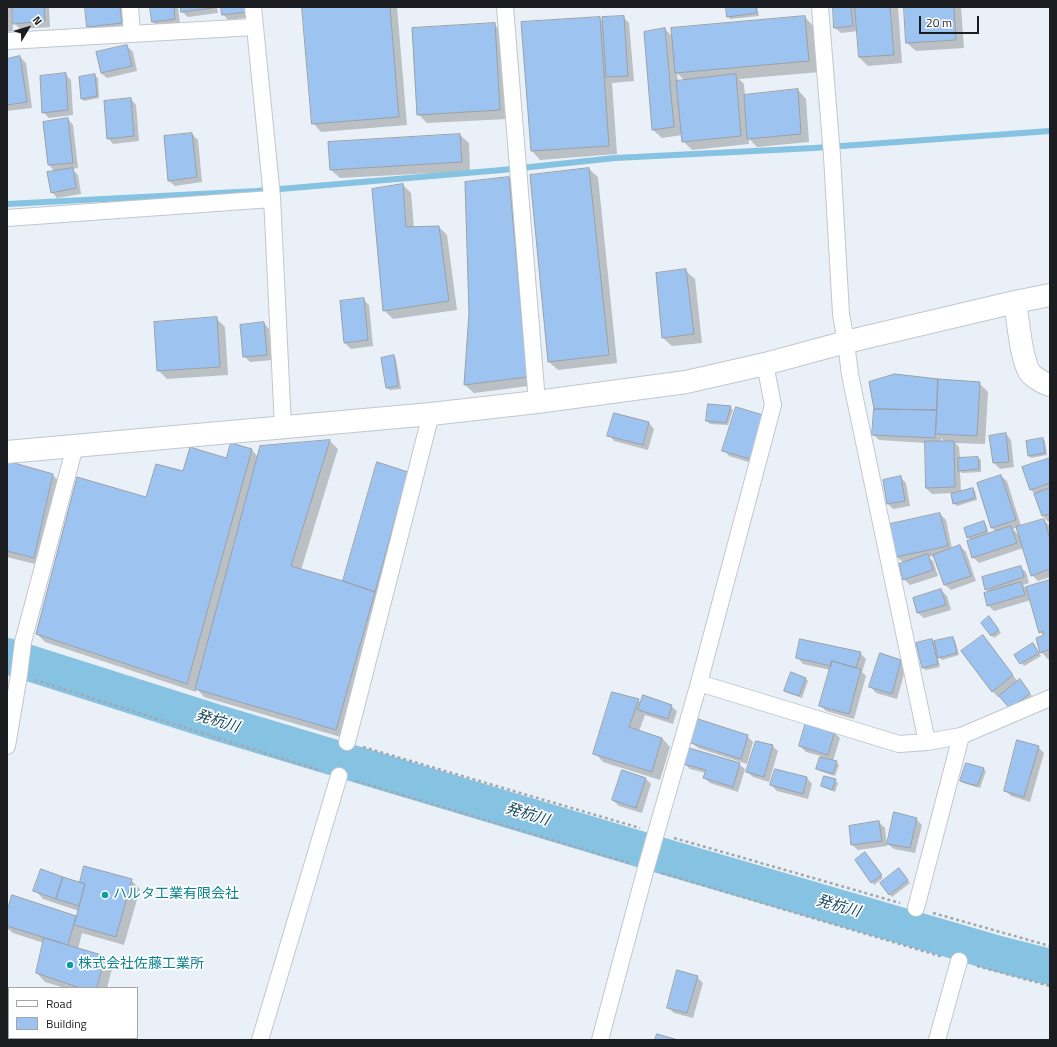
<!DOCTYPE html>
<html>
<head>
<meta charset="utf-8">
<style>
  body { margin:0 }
  #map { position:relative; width:1057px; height:1047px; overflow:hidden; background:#eaf0f7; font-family:"Titillium Web",sans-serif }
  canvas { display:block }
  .frame { position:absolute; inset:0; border:8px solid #1b1d20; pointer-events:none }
  .legend { position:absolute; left:8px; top:987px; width:130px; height:52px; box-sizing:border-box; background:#fff; border:1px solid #a4a5a6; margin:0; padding:5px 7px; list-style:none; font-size:12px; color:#1b1d20 }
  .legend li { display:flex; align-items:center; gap:8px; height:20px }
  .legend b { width:20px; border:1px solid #a4a5a6 }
  .north { position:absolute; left:8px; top:8px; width:40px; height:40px; -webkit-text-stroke:3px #fff; paint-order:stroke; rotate:52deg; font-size:11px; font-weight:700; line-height:16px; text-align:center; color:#1b1d20 }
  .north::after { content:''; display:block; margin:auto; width:14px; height:18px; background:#1b1d20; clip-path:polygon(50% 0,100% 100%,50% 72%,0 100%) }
  .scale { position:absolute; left:919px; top:16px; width:60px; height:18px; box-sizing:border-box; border:2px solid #1b1d20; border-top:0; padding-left:5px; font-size:12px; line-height:14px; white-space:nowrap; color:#1b1d20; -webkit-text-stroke:3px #fff; paint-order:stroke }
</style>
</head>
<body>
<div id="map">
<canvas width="1057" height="1047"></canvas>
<div class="frame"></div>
<ul class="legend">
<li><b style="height:5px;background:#fff"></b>Road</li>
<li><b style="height:11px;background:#9dc4f1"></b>Building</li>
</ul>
<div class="north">N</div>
<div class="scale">20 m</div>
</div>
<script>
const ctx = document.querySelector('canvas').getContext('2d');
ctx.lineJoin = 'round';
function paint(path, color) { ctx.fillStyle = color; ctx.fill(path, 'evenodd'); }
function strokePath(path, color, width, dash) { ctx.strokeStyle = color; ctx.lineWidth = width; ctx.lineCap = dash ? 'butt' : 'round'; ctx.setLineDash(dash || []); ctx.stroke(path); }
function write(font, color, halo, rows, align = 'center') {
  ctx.font = font + ' "Titillium Web","Noto Sans JP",sans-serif'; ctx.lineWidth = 3.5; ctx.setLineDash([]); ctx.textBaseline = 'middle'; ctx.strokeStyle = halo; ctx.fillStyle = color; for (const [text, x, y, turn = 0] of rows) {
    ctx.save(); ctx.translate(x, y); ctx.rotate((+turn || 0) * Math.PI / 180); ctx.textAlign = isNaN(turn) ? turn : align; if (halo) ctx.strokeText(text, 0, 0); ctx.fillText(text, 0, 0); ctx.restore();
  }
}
const shadow = new Path2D(`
  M7,7h42l1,20 -30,2 -6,-6 -1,-10h-1l1,18 -6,1z
  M88,7h35l4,21 -34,4 -5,-6z
  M151,7h27l2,17 -22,3 -5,-5z
  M182,7h35l1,6 -30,4 -6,-5z
  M222,7h29l1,10 -24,3 -5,-6z
  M303,7h94l10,118 -86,7 -8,-9z
  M727,7h30l2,9 -29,3 -2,-3z
  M834,7h64l4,56 -34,3 -9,-9 -1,-26 -17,2 -6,-5z
  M905,7h56l3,41 -48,3 -9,-8z
  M623,17l6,6 5,58 -22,2 5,71 -77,6 -8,-9 67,-133 4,4z
  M805,17l11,12 4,43 -81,7 5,5 1,12 53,-6 8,9 3,43 -52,5 -8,-8v5l-57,6 -9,-9 -1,-6 -20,3 -9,-8 12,-101 8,8zM677,73l8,8 -7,1z
  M494,24l9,9 5,86 -81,4 -9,-9z
  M127,46l6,6 4,19 -30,7 -6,-5z
  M20,57l6,6 6,45 -25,3v-51z
  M65,74l6,6 2,35 -24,3 -6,-6z
  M95,76l3,2 1,20 -15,3 -2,-2z
  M131,99l5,6 3,36 -26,3 -5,-6z
  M68,119l5,6 5,43 -6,1 6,6 3,19 -24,4 -5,-6 3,-20 -6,-7 -5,-42z
  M192,134l6,6 4,42 -27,4 -6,-5z
  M460,135l9,8 1,28 -130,7 -9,-8 -2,-27z
  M589,169l9,8 19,186 -59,7 -9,-8 -18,-186z
  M509,178l8,8 19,199 -62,8 -9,-8z
  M403,185l8,8 3,35 25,-1 8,8 10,75 -64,9 -9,-9z
  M686,271l9,8 7,64 -30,3 -9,-8z
  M364,300l5,5 4,41 -22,3 -6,-6 -3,-41z
  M216,318l9,9 3,48 -61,4 -9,-9z
  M264,323l5,6 3,31 -22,2 -6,-6z
  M394,356l2,3 5,30 -11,1 -3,-2 -4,-30z
  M979,383l9,9 -3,52 -30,-1 4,4 1,12 18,-1 3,2v12l-19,1 -2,-2 1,21 11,-3 3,2 2,9 -20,6 -3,-3 -2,-10 -20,1 -6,-6v-45l-47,-3 -5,-5zM941,438l4,4h-4z
  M730,407l3,3 -5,15 -18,-1 -3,-3z
  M762,416l-7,48 -26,-8 -5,-6z
  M649,423l5,6 -6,21 -34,-9 -5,-6z
  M1006,434l5,6 3,27 -14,2 -6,-6 -4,-27z
  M1042,439l3,2 2,14 -16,3 -2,-2z
  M330,441l8,8 -37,121 43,12 34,-119 38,18 -72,257 -140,-41 -7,-8 -1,3 -151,-50 -8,-8 110,-135 37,-26 43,-14 25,-9 6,7z
  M1050,459v62l-2,1 -5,-6 -7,-21 -5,-5 -8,-22z
  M7,462l46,13 8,9 -18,82 -36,-9z
  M1001,476l6,5 14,45 22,-6 6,5 1,4v48l-12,4 -6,-6 -9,-27 -44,15 -6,-6 -2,-16 -3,-4 16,-15 2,3 3,10 7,-3 -4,-4 -14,-45zM1017,527l2,9 -6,-7z
  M901,478l5,5 4,23 -17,3 -5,-5z
  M940,514l6,6 6,29 8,-3 6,6 10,29 -25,9 -6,-5 -11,-29 -6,1 5,4 5,15 -28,9 -6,-6v-16l-7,-6 -6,-32z
  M1020,567l6,5 3,11 -6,2 3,3 24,-7v80l-9,-9 3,-16 -4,-4 -9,-32 -37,11 -6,-6 1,-13 -3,-3z
  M941,590l6,6 4,14 -27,8 -6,-5 -4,-14z
  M991,620l10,13 -7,5 -12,-15z
  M983,636l5,6 30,40 4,1 10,13 -19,15 -13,-16 -2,2 -5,-5 -31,-40z
  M952,638l3,2 4,15 -17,5 -5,-5 3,12 -14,3 -3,-2 9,-28 2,2z
  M1035,647l6,9 -17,10 -8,-11z
  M860,653l6,6 -4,13 4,4 -12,43 -28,-8 -6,-6 11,-35 -28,-6 -5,-6z
  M880,655l21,6 5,6 -9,32 -21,-6 -5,-6z
  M805,678l3,3 -6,17 -14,-5 -3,-2z
  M638,700l3,3 30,3 6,5 -4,13 -28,-9 -6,16 23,7 8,9 -10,33 -57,-18 -8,-9z
  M834,732l6,6 -7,23 3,1 3,3 -4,11 -15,-5 -3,-2 4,-13 -15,-4 -6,-6z
  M747,736l6,6 -6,22 -49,-16 -6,-5z
  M772,746l6,5 -9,31 -16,-5 -6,-5z
  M1038,747l6,6 -14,49 -19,-6 -6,-6z
  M684,763l55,1 6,5 -7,23 -28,-9 -6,-6 2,-4 -16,-4z
  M983,769l3,2 -6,17 -17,-5 -2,-3z
  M776,770l31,8 5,6 -4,15 -31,-8 -6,-6z
  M646,779l5,5 -9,29 -23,-7 -6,-6z
  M835,780l3,3 -3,9 -10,-4 -3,-2z
  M916,819l6,6 -7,28 -21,-4 -6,-5z
  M879,822l6,6 2,18 -29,4 -6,-5z
  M867,856l16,22 -9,7 -2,-3z
  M85,867l46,13 9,9 -16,56 -42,-12 -4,16 26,8 9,8 -6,23h-42l-20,-6 -8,-9 7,-30 -31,-10 -6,-5v-13l6,-19 64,21 2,-6 -36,-12 -8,-9 45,-7z
  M901,872l9,11 -18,14 -11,-14z
  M697,977l6,6 -10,35 -19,-5 -6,-6z`);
const stream = new Path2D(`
  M7,204l250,-13 245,-21 113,-12 199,-10 236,-17`);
const river = new Path2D(`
  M7,656l208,66 451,135 333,97 51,13`);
const building = new Path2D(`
  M12,7h32l1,14 -32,3z
  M85,7h35l2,16 -35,4z
  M150,7h24l1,12 -23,3z
  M181,7h32v1l-32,4z
  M221,7h26v5l-25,3z
  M302,7h88l9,110 -87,7z
  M726,7h30l1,6 -30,4z
  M833,7h18l2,19 -19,2z
  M855,7h35l4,48 -35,2z
  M904,7h50l2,33 -50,3z
  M624,16l4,60 -22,1 -4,-60z
  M805,16l4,45 -134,12 -4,-45z
  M600,17l9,129 -78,5 -10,-129z
  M495,23l5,87 -83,5 -5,-87z
  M665,28l9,99 -22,3 -8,-98z
  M127,45l5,21 -31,7 -5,-21z
  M20,56l7,46 -20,3v-46z
  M66,73l2,37 -26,3 -2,-37z
  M95,74l2,22 -16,3 -2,-22z
  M736,74l5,62 -59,6 -6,-61z
  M798,89l3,45 -54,5 -3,-44z
  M131,98l3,38 -27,3 -3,-38z
  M68,118l5,45 -25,2 -5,-43z
  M192,133l5,44 -29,4 -4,-45z
  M460,134l2,28 -132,8 -2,-28z
  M73,168l3,20 -25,5 -4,-21z
  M589,168l20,187 -61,7 -18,-187z
  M509,177l18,200 -63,8 5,-72 -4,-131z
  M403,184l3,43 33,-1 10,75 -66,10 -11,-122z
  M686,269l8,65 -32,4 -6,-65z
  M364,298l4,42 -24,3 -4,-42z
  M217,317l3,50 -63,4 -3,-49z
  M264,322l3,33 -24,2 -3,-32z
  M394,355l4,31 -12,2 -5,-30z
  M895,374l43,5 -1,31 -63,-1 -5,-27z
  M938,379l42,3 -3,54 -41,-2z
  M708,404l23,2 -5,17 -20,-2z
  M736,407l27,8 -13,44 -28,-8z
  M874,409l63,1 -2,28 -63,-3z
  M614,413l35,9 -6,23 -36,-9z
  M1006,433l3,29 -16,1 -4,-27z
  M1043,438l2,15 -17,3 -2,-15z
  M330,440l-39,126 52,15 32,11 -39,138 -141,-41 65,-243z
  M925,441h29l1,46 -29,1z
  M231,443l21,6 -65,235 -151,-50 41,-157 69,20 10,-33 27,7 7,-24 36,11z
  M978,457l1,12 -21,2v-13z
  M1050,458v25l-20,7 -8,-23z
  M7,461l46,13 -19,84 -27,-7z
  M377,462l31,10 -33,120 -32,-11z
  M1001,475l15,45 -25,8 -14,-45z
  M901,476l4,25 -18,3 -4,-24z
  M973,488l2,10 -22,6 -2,-10z
  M1050,488v26l-8,2 -8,-22z
  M940,513l8,33 -52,11 -6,-33z
  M1044,519l6,20v30l-19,7 -15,-49z
  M984,521l3,10 -20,7 -3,-10z
  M1011,526l6,17 -45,15 -5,-17z
  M960,545l11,31 -27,9 -11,-30z
  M928,554l5,16 -30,10 -4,-16z
  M1021,566l3,11 -39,13 -3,-13z
  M1050,580v69l-10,4 -4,-15 8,-3 -1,-4 -4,2 -13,-46z
  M1021,582l4,13 -38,11 -3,-13z
  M941,589l5,16 -29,8 -4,-15z
  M989,616l10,14 -8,6 -10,-13z
  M983,635l30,40 -21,17 -31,-41z
  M953,637l4,16 -19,5 -4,-17z
  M800,639l61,13 -5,16 -24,-7 -1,5 -35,-8z
  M932,639l6,25 -16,4 -6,-25z
  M1033,643l6,10 -19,11 -6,-9z
  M880,653l21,7 -9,34 -23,-7z
  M832,661l29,8 -12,45 -30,-8z
  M791,672l15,6 -7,18 -15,-5z
  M1020,679l10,14 -20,16 -11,-13z
  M612,692l27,7 -10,28 33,11 -10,34 -59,-18z
  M643,695l29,10 -4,14 -30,-9z
  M698,719l50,16 -7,24 -50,-16z
  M806,722l29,9 -7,24 -29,-9z
  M1017,740l22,6 -15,51 -20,-6z
  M756,741l17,4 -9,32 -18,-5z
  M689,748l51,15 -7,24 -30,-9 3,-8 -23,-6z
  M820,757l17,4 -4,13 -17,-5z
  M966,763l18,5 -7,18 -17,-5z
  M775,769l32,8 -4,17 -33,-9z
  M622,770l24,8 -10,30 -24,-8z
  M824,776l12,3 -4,11 -11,-4z
  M894,812l23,6 -7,30 -23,-4z
  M879,821l3,20 -31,4 -2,-19z
  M865,852l17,23 -11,8 -16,-23z
  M84,866l48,13 -16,58 -42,-12 11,-41 -5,-2z
  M899,868l9,12 -19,15 -9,-12z
  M41,869l22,8 -7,22 -23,-8z
  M63,877l22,7 -6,22 -23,-7z
  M12,895l64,21 -8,29 -61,-19v-14z
  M44,938l61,18 -8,32h-17l-44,-15z
  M677,970l21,6 -11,37 -20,-5z
  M657,1034l21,6h-23z`);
const path = new Path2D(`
  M35,680l287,91
  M363,747l277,81
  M356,781l273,82
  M674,838l226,65
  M662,873l281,84
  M933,913l117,33
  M977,966l73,20`);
const street = new Path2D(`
  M130,7l2,27
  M253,7l19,190 11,230
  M505,7l32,395
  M820,7l12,149 9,158 5,28 4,33 77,367 34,-6 89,-38
  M7,41l247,-14
  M7,218l265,-19
  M699,683l200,61 28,-2
  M347,742l84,-328
  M7,746l12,-71 4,-33 52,-196
  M916,908l45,-172
  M260,1040l79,-264
  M600,1040l46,-172 53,-185 74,-278 -8,-41
  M937,1040l22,-79`);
const secondary = new Path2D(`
  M1015,302c3,16 6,61 16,72 4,4 14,10 19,11
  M7,452l424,-38 106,-12 149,-20 79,-18 81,-22 169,-40 35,-7`);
const markers = [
  [105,895,4,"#0f9aa8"],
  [70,965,4,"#0f9aa8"]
];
const cultureNames = [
  ["ハルタ工業有限会社",113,895],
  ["株式会社佐藤工業所",78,965]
];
const waterNames = [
  ["発杭川",217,722,17],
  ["発杭川",527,815,17],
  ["発杭川",838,907,16]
];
paint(shadow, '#0003');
strokePath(stream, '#86c2e2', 6);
strokePath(river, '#86c2e2', 36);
paint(building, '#9dc4f1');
strokePath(building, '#9ba0a7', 1);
strokePath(street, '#c1c7ce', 18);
strokePath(secondary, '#c1c7ce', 24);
strokePath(path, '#a3a8ad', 2.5, [3, 3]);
strokePath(street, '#fff', 16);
strokePath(secondary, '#fff', 22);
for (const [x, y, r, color] of markers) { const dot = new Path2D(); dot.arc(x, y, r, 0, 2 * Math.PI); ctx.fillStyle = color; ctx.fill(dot); strokePath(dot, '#fff', 1.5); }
write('14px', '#0d838f', '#fff', cultureNames, 'left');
write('italic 15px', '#1a4a61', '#fff', waterNames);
</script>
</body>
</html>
